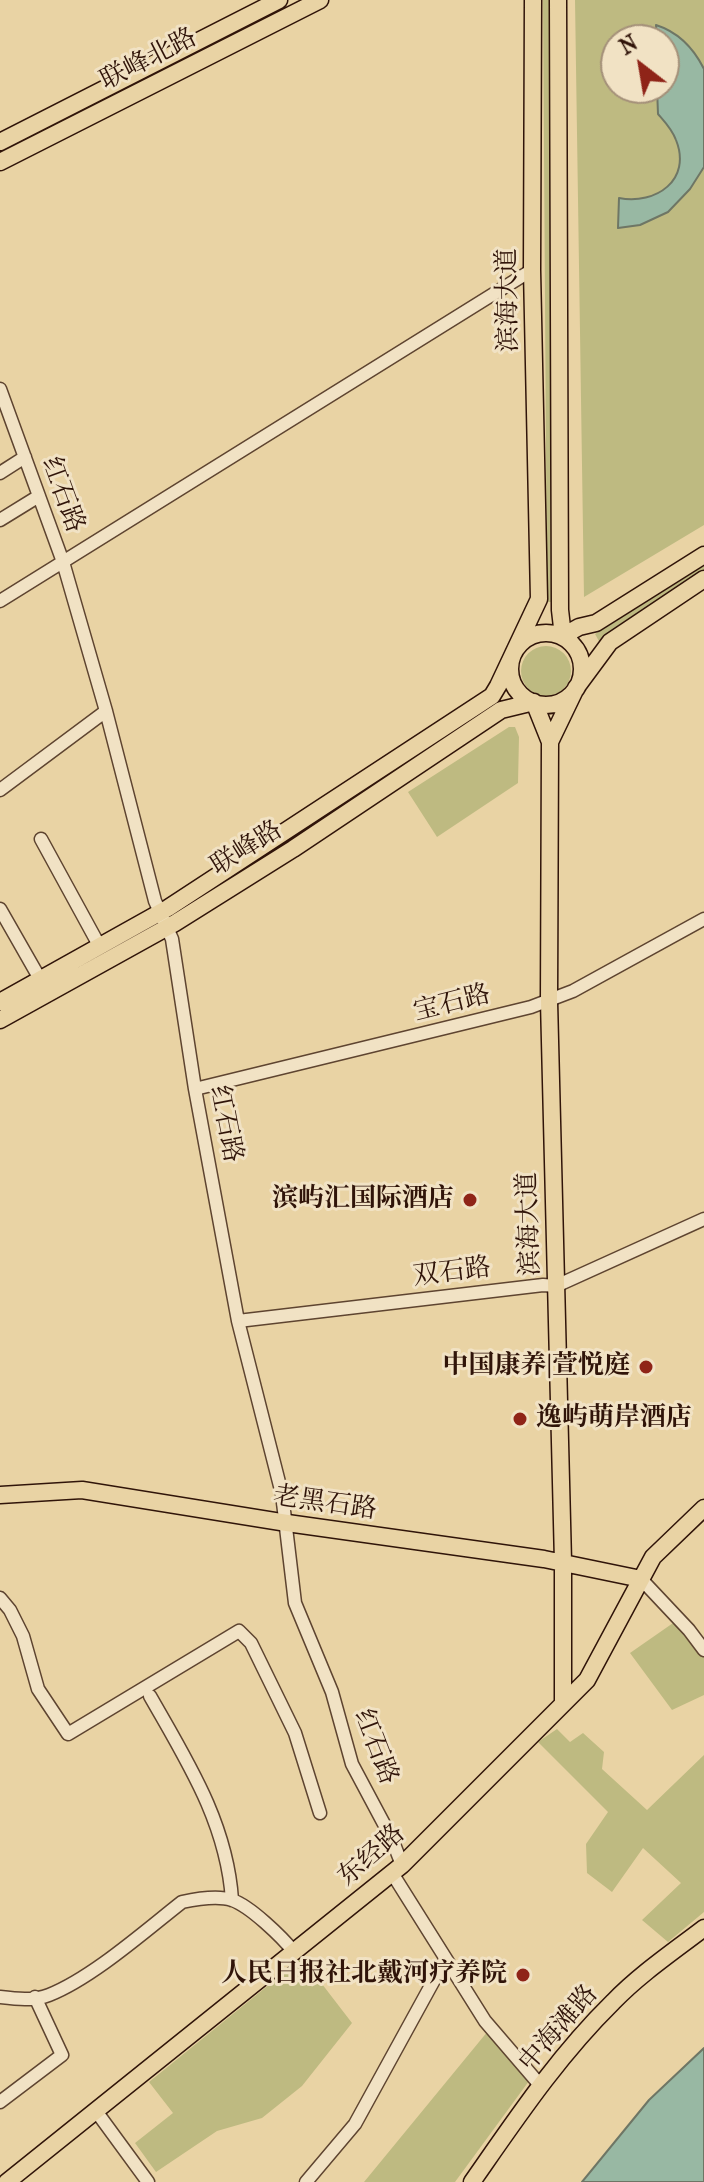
<!DOCTYPE html>
<html>
<head>
<meta charset="utf-8">
<style>
  body { margin:0 }
  #map { position:relative; width:704px; height:2182px; overflow:hidden; background:#e9d3a4; font-family:"IM FELL French Canon",serif }
  canvas { display:block }
  .north { position:absolute; left:600px; top:24px; width:80px; height:80px; box-sizing:border-box; background:#f1e2c4; border:2px solid #a49079; border-radius:50%; rotate:329deg; font-size:22px; font-weight:700; line-height:32px; text-align:center; color:#301409 }
  .north::after { content:''; display:block; margin:auto; width:28px; height:36px; background:#8f2418; clip-path:polygon(50% 0,100% 100%,50% 72%,0 100%) }
</style>
</head>
<body>
<div id="map">
<canvas width="704" height="2182"></canvas>
<div class="north">N</div>
</div>
<script>
const ctx = document.querySelector('canvas').getContext('2d');
ctx.lineJoin = 'round';
function paint(path, color) { ctx.fillStyle = color; ctx.fill(path, 'evenodd'); }
function strokePath(path, color, width, dash) { ctx.strokeStyle = color; ctx.lineWidth = width; ctx.lineCap = dash ? 'butt' : 'round'; ctx.setLineDash(dash || []); ctx.stroke(path); }
function write(font, color, halo, rows, align = 'center') {
  ctx.font = font + ' "IM FELL French Canon","Noto Serif SC",serif'; ctx.lineWidth = 6; ctx.setLineDash([]); ctx.textBaseline = 'middle'; ctx.strokeStyle = halo; ctx.fillStyle = color; for (const [text, x, y, turn = 0] of rows) {
    ctx.save(); ctx.translate(x, y); ctx.rotate((+turn || 0) * Math.PI / 180); ctx.textAlign = isNaN(turn) ? turn : align; if (halo) ctx.strokeText(text, 0, 0); ctx.fillText(text, 0, 0); ctx.restore();
  }
}
const green = new Path2D(`
  M543,0h8l4,602h-8z
  M575,0h129v525l-120,72zM616,40h48v48h-48z
  M704,566v7l-104,70 -5,-9z
  M521 671a25 25 0 1 1 50 0a25 25 0 1 1-50 0Z
  M509,727h6l4,10 -1,46 -81,54 -29,-45z
  M676,1621l28,36v38l-32,15 -42,-57z
  M557,1729l13,13 13,-9 21,19 -2,17 45,41 57,-55v157l-36,30 -26,-22 39,-37 -38,-35 -31,44 -25,-19 -1,-29 22,-32 -70,-70z
  M302,1958l50,65 -50,63 -40,32 -45,13 -61,41 -21,-29 38,-30 -24,-31z
  M488,2031l41,50 -74,101h-91z`);
const water = new Path2D(`
  M656,25c22,7 38,24 48,44v98l-14,22 -22,23 -28,13 -22,3 1,-30c37,7 73,-18 57,-58 -4,-11 -11,-18 -18,-26l-1,-26h7v-48h-7z
  M704,2048v134h-122l67,-82z`);
const minor = new Path2D(`
  M0,389l63,173 43,149 49,190 17,38 23,150 43,232 44,173 13,109 37,89 20,72 40,75 10,26
  M0,473l25,-16
  M0,520l39,-24
  M0,601l532,-331
  M0,790l106,-79
  M41,839l59,108
  M0,909l40,70
  M195,1089l336,-82 42,-16 131,-72
  M238,1321l305,-36 13,1 148,-67
  M641,1579l48,51 15,20
  M0,1598l10,12 13,26 15,53 30,45 171,-103 12,12 44,90 25,80
  M150,1696c37,65 77,127 82,204
  M392,1873l93,148 55,64
  M0,1997c16,2 34,4 49,-2 43,-17 96,-64 133,-93 14,-3 35,-7 50,-2 18,6 50,37 62,52
  M0,2102l62,-47 -27,-58
  M96,2111l52,71
  M306,2182l49,-58 90,-164`);
const major = new Path2D(`
  M558,0l2,610 3,26 16,-9 17,-4 108,-68
  M0,142l279,-142
  M0,162l320,-162
  M510 669a36 36 0 1 1 72 0a36 36 0 1 1-72 0Z
  M550,742l26,-54 34,-46 94,-63
  M0,1002l168,-94 324,-212 6,-10 41,-87 -7,-329 1,-270
  M0,1020l175,-97 118,-74 208,-139 33,-8 16,40 -1,259 14,561v142
  M0,1495l82,-5 205,33 257,36 97,20
  M7,2182l395,-317 185,-185 66,-123 51,-49
  M472,2182c44,-63 86,-126 141,-180 27,-28 61,-51 91,-74`);
const markers = [
  [470,1200,8,"#8f2418"],
  [646,1367,8,"#8f2418"],
  [520,1419,8,"#8f2418"],
  [523,1975,8,"#8f2418"]
];
const streetNames = [
  ["联峰北路",149,60,-27],
  ["滨海大道",509,300,-91],
  ["红石路",62,495,70],
  ["联峰路",247,849,-32],
  ["宝石路",452,1004,-14],
  ["红石路",225,1124,79],
  ["滨海大道",530,1224,-92],
  ["双石路",452,1273,-7],
  ["老黑石路",325,1504,8],
  ["红石路",375,1747,69],
  ["东经路",372,1856,-41],
  ["中海滩路",559,2029,-49]
];
const poiNames = [
  ["滨屿汇国际酒店",454,1200],
  ["中国康养|萱悦庭",630,1367],
  ["逸屿萌岸酒店",536,1419,"left"],
  ["人民日报社北戴河疗养院",507,1975]
];
paint(green, '#beba81');
paint(water, '#98b8a3');
strokePath(water, '#6e7665', 2);
strokePath(minor, '#5e4430', 15);
strokePath(major, '#301409', 19);
strokePath(minor, '#f1e2c4', 12);
strokePath(major, '#e9d3a4', 16);
for (const [x, y, r, color] of markers) { const dot = new Path2D(); dot.arc(x, y, r, 0, 2 * Math.PI); ctx.fillStyle = color; ctx.fill(dot); strokePath(dot, '#f1e2c4', 3); }
write('26px', '#301409', '#f1e2c4', streetNames);
write('bold 26px', '#301409', '#f1e2c4', poiNames, 'right');
</script>
</body>
</html>
